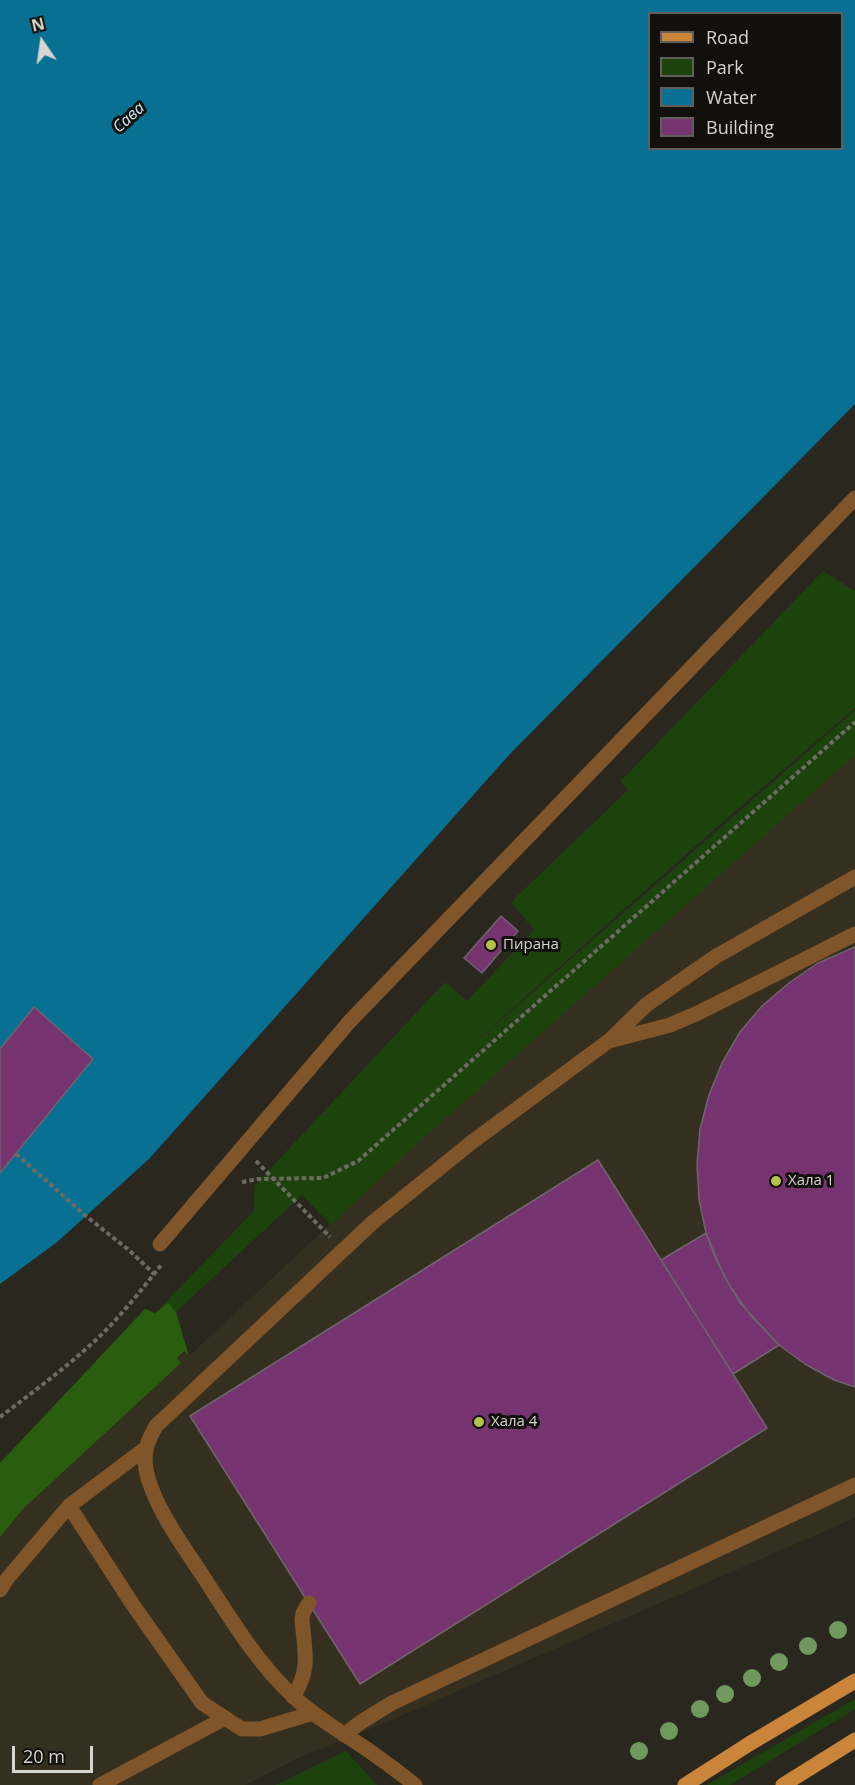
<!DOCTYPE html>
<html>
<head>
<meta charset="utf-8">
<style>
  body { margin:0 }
  #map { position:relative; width:855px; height:1785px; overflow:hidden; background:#2a271e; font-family:"Open Sans",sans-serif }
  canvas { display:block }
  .legend { position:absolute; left:648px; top:12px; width:195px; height:138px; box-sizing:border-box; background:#11100c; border:2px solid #605f5a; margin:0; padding:8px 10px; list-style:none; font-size:18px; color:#d7d5cf }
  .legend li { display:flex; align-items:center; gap:12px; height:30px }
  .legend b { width:30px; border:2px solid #605f5a }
  .north { position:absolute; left:12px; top:12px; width:60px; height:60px; -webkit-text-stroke:4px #11100c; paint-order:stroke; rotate:347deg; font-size:16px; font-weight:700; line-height:24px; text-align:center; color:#d7d5cf }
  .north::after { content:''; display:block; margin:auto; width:21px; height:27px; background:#d7d5cf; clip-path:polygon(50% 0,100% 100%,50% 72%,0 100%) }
  .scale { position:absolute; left:12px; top:1746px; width:81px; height:27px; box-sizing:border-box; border:3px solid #d7d5cf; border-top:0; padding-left:8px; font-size:18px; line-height:21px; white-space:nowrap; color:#d7d5cf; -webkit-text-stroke:4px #11100c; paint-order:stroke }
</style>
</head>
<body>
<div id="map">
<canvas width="855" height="1785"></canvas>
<ul class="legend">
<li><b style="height:8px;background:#cb853a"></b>Road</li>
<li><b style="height:16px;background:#1d430d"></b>Park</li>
<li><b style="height:16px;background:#087093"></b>Water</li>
<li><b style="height:16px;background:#753370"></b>Building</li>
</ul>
<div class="north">N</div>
<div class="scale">20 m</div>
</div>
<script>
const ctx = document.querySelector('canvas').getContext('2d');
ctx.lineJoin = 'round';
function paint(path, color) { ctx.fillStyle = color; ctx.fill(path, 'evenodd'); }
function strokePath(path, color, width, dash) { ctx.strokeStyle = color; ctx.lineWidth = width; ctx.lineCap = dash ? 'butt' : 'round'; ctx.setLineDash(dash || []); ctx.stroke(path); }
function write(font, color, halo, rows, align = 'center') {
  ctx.font = font + ' "Open Sans",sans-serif'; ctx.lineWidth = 6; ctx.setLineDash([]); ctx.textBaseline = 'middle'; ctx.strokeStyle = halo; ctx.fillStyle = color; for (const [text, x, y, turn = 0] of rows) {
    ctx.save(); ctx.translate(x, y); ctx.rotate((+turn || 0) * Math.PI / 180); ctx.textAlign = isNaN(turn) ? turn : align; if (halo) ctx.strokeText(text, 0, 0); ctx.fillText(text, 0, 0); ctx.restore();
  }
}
const built = new Path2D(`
  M855,755v763l-468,204 -89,36 -53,27h-245v-248l23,-28 158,-146 -5,-5 8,-7 5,5 231,-216z`);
const green = new Path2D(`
  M823,571l32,20v117l-147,127 -277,246 424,-371v45l-443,393 -81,77 -29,-30 -126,117 -9,-9 -12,10 99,-102 1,-26 190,-203 22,19 67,-71 -23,-28 117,-112 -7,-9z
  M855,1699v10l-125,76h-23z
  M346,1751l31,34h-102z`);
const forest = new Path2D(`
  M168,1303l8,9 13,44 -5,-5 -7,7 4,5 -158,146 -23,28v-74l145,-154 10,4z`);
const water = new Path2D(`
  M0,0h855v404l-346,351 -360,404 -93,84 -56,41zM650,14h192v134h-192z`);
const building = new Path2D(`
  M501,916l17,15 -36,42 -18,-15z
  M855,947v440l-21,-7 -29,-16 -26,-19 -38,-41 -17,-28 -18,-43 -7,-34 -2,-35 3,-35 9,-34 13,-32 18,-31 22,-26 27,-23 29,-20z
  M34,1007l59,52 -93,114v-124z
  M598,1160l169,268 -407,256 -170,-268z
  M706,1233l11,29 14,26 20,28 28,29 -46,29 -72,-114z`);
const path = new Path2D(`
  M16,1154l70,62 44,35 24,23
  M256,1161l74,76
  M242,1182l16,-3 65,-1 35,-17 497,-439
  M0,1417c33,-25 67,-50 98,-79 23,-22 44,-49 64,-74`);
const lane = new Path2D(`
  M160,1244l190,-223 505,-523
  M69,1506l64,99 69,98 40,26h18l53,-16
  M0,1590l7,-11 62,-73 77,-58
  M293,1697c19,-30 11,-46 9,-78l1,-6 6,-10
  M344,1735l17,-13 31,-19 463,-218
  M100,1785l125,-67`);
const street = new Path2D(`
  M613,1040l57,-15 28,-12 157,-79
  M415,1785c-15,-12 -31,-24 -47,-35 -25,-17 -52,-32 -74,-53 -38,-35 -65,-81 -93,-124 -19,-28 -49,-70 -55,-104 -3,-17 2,-29 10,-43l216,-203 100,-81 138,-102 36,-35 69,-48 140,-80`);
const primary = new Path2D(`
  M685,1785l64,-41 106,-63
  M783,1785l72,-45`);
const trees = [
  [838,1630],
  [808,1646],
  [779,1662],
  [752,1678],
  [725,1694],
  [700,1709],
  [669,1731],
  [639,1751]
];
const markers = [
  [491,945,6,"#b3c24b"],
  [776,1181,6,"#b3c24b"],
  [479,1422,6,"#b3c24b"]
];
const poiNames = [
  ["Пирана",503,945],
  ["Хала 1",788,1181],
  ["Хала 4",491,1422]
];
const waterNames = [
  ["Сава",129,118,-42]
];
paint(built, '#352f20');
paint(green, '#1d430d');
paint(forest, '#285e0e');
paint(water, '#087093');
paint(building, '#753370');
strokePath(building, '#6e656c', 1.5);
strokePath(path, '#6e6b63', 4, [4.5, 3]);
strokePath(lane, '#7f5529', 15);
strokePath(street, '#7f5529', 15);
strokePath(primary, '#cb853a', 15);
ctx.fillStyle = '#70995d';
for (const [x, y] of trees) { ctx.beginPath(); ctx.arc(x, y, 9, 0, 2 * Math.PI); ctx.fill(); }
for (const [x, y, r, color] of markers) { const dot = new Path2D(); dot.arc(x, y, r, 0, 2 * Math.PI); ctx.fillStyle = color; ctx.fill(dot); strokePath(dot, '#11100c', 2); }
write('15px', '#d7d5cf', '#11100c', poiNames, 'left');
write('italic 16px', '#cee7f3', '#11100c', waterNames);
</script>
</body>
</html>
